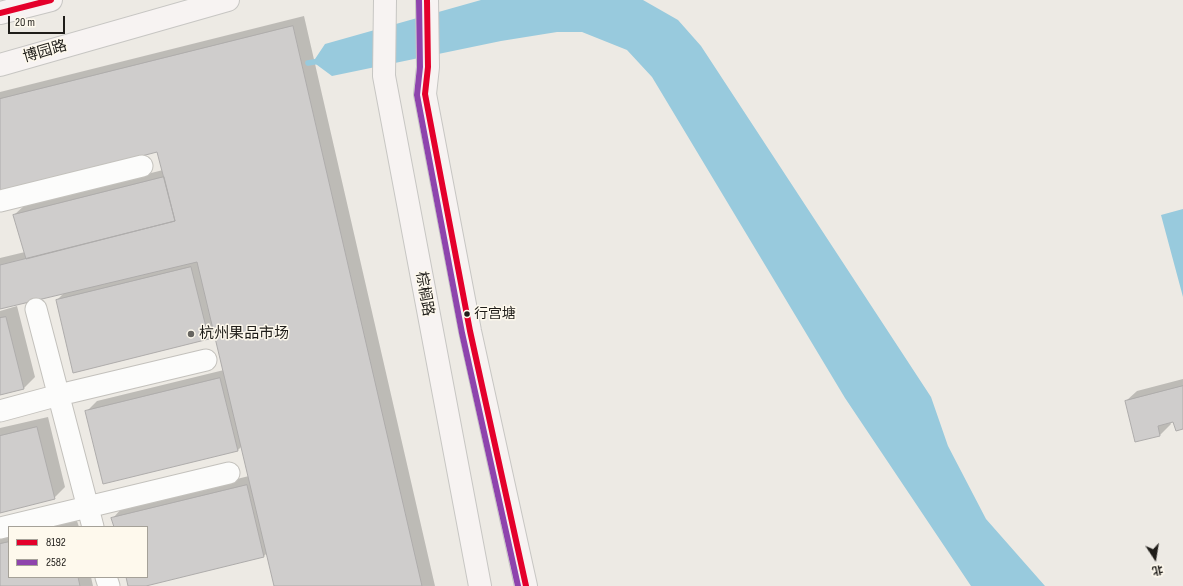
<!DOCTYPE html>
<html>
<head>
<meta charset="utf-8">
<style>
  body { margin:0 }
  #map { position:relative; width:1183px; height:586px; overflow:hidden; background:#edeae4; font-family:"Sofia Sans Condensed","Noto Sans SC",sans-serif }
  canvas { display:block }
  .legend { position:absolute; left:8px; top:526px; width:140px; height:52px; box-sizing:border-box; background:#fef9ed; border:1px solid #a5a198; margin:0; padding:5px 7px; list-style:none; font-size:12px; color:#1f1d19 }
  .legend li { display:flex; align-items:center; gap:8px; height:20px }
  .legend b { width:20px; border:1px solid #a5a198 }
  .north { position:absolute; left:1135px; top:538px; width:40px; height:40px; -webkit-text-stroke:3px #fef9ed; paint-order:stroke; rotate:168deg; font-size:11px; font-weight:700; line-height:16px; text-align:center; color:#1f1d19 }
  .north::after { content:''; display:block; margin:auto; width:14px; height:18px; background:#1f1d19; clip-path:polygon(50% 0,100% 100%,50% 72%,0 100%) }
  .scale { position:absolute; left:8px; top:16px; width:57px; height:18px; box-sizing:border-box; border:2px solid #1f1d19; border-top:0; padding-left:5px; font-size:12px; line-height:14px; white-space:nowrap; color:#1f1d19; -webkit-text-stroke:3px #fef9ed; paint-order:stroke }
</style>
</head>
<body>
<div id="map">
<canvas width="1183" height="586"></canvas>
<ul class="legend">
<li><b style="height:5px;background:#e4002b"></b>8192</li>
<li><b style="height:5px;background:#8e44ad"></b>2582</li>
</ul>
<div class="north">北</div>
<div class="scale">20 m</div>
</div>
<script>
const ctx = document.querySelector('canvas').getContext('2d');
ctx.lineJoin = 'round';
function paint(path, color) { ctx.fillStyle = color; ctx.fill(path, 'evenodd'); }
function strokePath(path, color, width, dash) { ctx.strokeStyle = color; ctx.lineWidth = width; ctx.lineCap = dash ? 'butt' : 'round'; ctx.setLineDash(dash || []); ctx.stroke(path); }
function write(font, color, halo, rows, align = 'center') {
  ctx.font = font + ' "Sofia Sans Condensed","Noto Sans SC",sans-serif'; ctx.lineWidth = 3; ctx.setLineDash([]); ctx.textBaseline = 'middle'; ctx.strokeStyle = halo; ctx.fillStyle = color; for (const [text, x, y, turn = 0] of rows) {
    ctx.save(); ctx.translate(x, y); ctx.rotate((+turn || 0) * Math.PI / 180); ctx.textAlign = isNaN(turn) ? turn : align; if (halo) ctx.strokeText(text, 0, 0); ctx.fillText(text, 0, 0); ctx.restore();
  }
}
const water = new Path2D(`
  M481,0h162l35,20 23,26 230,351 17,49 38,73 59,67h-74l-126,-188 -193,-321 -25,-27 -45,-18h-25l-56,9 -169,35 -19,-14 12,-18z
  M1183,209v88l-22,-82z`);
const shadow = new Path2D(`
  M304,16l131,570h-160l-8,-33 -3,3 -122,30h-13l-2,-9h20v-50h-32l-2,-9 10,-11 126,-31 -7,-30 -4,4 -134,33 -18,-71 11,-11 127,-31 -9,-38 -7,6 -151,-38 8,-8 -65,16v-50l25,-6 -11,-37 11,-10 -25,5v-118zM158,151l5,19 -126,32 7,-21z
  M17,306l18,71 -11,11 -24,6v-83z
  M1183,379v49l-9,-8 -4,2 1,2 -11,11 -34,-34 11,-10z
  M48,417l17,70 -11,11 -54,14v-84z
  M76,518l3,9h-41z
  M9,534v43h82l2,9h-93v-50z`);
const stream = new Path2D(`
  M308,63l12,-2`);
const building = new Path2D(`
  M293,26l129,560h-148l-77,-324 -197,47v-44l175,-44 -18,-69 -126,33 6,18 -37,8v-112z
  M164,177l11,44 -149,38 -13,-44z
  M191,267l18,72 -136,34 -17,-73z
  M6,317l18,72 -24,6v-77z
  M220,378l18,73 -135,33 -18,-73z
  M1183,386v43l-7,2 -3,-9 -15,4 2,10 -25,6 -10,-41z
  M37,427l18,72 -55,14v-77z
  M247,485l17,72 -118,29h-18l-2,-9h21v-50h-33l-3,-9z
  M9,542v35h69l2,9h-80v-42z`);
const minor = new Path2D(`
  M0,201l142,-35
  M36,309l57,218
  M0,411l59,-16 147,-35
  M0,528l229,-55
  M106,577l3,9`);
const major = new Path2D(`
  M385,0l-1,76 96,510
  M427,0l1,67 -3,27 45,237 56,255
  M0,13l51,-13
  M0,65l228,-65`);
const bus1 = new Path2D(`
  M427,0l1,67 -3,27 45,237 56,255
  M0,13l51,-13`);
const bus2 = new Path2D(`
  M419,0l1,67 -3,28 45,238 56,253`);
const markers = [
  [467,314,3.5,"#1f1d19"],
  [191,334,4,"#676560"]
];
const busNames = [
  ["行宫塘",474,314]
];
const streetNames = [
  ["博园路",45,52,-16],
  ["棕榈路",424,294,80]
];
const poiNames = [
  ["杭州果品市场",199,334]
];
paint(water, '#98cadd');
paint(shadow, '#0003');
strokePath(stream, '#98cadd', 5.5);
paint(building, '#cfcdcc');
strokePath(building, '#aeacab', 1);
strokePath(minor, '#c3c1bc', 23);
strokePath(major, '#c7c6c3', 24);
strokePath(minor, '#fcfcfb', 21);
strokePath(major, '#f7f3f2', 22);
strokePath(bus1, '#e4002b', 6);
strokePath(bus2, '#8e44ad', 6);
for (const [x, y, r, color] of markers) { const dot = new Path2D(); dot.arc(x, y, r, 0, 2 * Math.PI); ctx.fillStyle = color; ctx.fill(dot); strokePath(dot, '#fef9ed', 1.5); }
write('14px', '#1f1d19', '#fef9ed', busNames, 'left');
write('15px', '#1f1d19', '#fef9ed', streetNames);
write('15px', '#1f1d19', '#fef9ed', poiNames, 'left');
</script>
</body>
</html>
